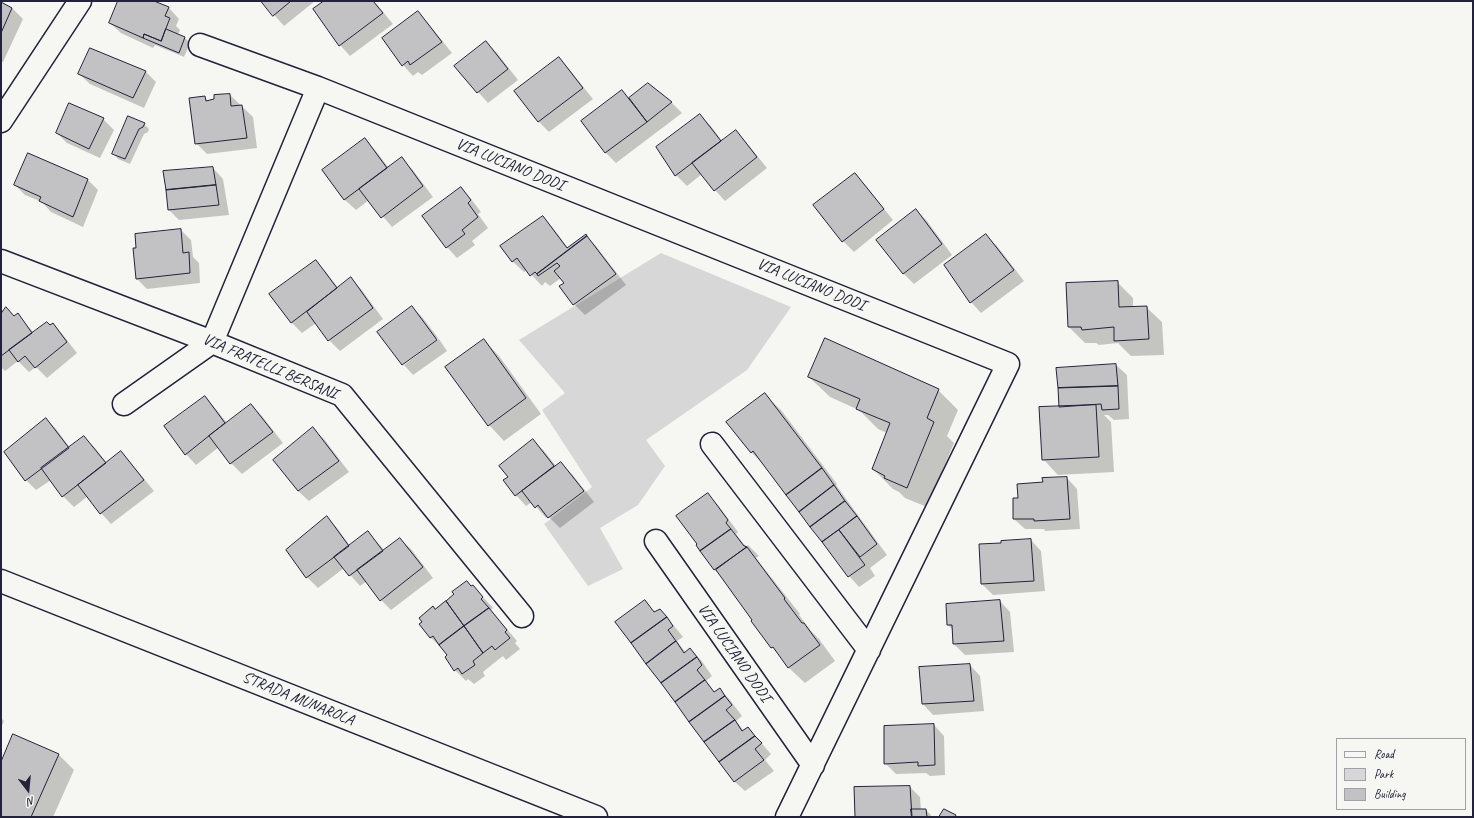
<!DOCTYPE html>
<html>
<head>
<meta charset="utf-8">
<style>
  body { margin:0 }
  #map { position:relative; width:1474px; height:818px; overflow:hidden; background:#f6f6f2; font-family:Caveat,sans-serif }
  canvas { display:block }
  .frame { position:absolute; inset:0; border:2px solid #22223b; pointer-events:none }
  .legend { position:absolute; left:1336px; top:738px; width:130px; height:72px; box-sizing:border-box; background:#f6f6f2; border:1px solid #a1a1a9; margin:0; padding:5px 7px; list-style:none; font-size:12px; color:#22223b }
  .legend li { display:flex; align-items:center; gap:8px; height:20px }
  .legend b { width:20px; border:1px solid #a1a1a9 }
  .north { position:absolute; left:8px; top:770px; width:40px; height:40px; -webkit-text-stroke:3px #f6f6f2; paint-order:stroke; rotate:164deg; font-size:11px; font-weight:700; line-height:16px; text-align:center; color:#22223b }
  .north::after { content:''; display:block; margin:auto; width:14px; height:18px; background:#22223b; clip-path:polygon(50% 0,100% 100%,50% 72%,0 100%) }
</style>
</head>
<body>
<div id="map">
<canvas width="1474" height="818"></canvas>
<div class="frame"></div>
<ul class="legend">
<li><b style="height:5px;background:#f6f6f2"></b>Road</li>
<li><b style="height:11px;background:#d7d7d7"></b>Park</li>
<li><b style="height:11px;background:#c2c2c4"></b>Building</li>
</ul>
<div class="north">N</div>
</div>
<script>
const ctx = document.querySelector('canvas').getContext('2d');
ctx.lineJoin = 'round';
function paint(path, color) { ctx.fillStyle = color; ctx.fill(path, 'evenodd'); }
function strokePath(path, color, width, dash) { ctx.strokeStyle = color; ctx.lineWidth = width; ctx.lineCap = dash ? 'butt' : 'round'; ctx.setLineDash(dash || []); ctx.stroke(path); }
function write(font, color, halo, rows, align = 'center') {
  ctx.font = font + ' Caveat,sans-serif'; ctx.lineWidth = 3.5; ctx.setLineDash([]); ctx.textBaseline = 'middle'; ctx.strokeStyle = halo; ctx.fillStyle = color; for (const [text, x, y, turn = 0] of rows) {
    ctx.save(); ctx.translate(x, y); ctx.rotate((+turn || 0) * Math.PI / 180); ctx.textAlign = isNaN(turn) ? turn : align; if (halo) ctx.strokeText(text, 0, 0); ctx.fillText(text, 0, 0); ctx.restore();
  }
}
const green = new Path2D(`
  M661,253l130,54 -44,63 -101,70 19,26 -27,39 -38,23 23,41 -35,17 -44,-62 48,-37 -50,-77 23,-17 -46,-53z`);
const shadow = new Path2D(`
  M120,1h31l18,7 10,11 -3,7 4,4 -2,5 7,3 5,5 -6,14 -29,-12 -2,3 -32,-15 -11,-10z
  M262,1h53l-31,25z
  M326,1h48l19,23 -43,32 -10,-11z
  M1,4l11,4 11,11 -20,43h-2z
  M417,12l11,11 24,30 -30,22 -4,-3 -5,4 -10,-11 -20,-27z
  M486,42l11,11 21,27 -30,23 -33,-37z
  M559,58l10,11 24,30 -44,33 -10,-10 -23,-31z
  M145,71l11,11 -12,26 -54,-24 -11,-10z
  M648,84l24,19 10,10 -66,50 -10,-10 -24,-32 40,-30 7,8z
  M230,95l23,22 4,31 -50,6 -11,-11 8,-46 4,4z
  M700,116l11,10 11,15 14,-9 10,10 21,26 -42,33 -10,-11 -13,-16 -15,12 -11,-11 -19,-27z
  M103,119l11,11 -14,28 -33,-15 -10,-10z
  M144,124l5,5 -1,3 -4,2 -14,30 -12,-5 -5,-6z
  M365,139l10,11 14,18 12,-9 11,10 21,28 -41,30 -23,-27 -13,10 -11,-10 -22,-30z
  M213,168l10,11 6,36 -50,5 -10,-10z
  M855,174l10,11 28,35 -39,32 -11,-11 -28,-36z
  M88,180l10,10 -15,37 -32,-15 -9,-10 -17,-7 -10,-10z
  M461,188l10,11 10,13 -3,2 10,14 -16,13 3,4 -18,13 -10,-11z
  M916,210l11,11 25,34 -38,29 -11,-11z
  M543,217l10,11 15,20 17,-13 11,11 30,39 -41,30 -11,-11 -9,-20 -4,-6 -11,8 -5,-4 -3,4 -15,-16 -3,2 -11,-10 -11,-15z
  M181,230l10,10 2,17 6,6 1,20 -53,6 -10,-10z
  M986,236l11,10 27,35 -43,32 -10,-11z
  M315,261l11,11 12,16 13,-9 10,10 22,30 -43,32 -11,-11 -13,-17 -14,10 -10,-10 -22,-28z
  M1117,282l16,16v9h13l16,15 2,33 -33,1 -13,-13 -19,2 -3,-2h-11l-16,-16z
  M412,307l11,11 15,20 -35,25v2l-24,-33z
  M1,315l13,2 4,-2 16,18 19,-9 10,11 14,18 -30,25 -11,-11 -7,5 -11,-11 -13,10 -4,-4z
  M439,339l8,12 -34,24 -9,-10z
  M484,340l15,16 42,58 -37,27 -15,-16 -43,-58z
  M1116,365l11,10 2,44 -15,1 -6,-5h-4l7,7 3,50 -56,3 -15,-16 17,-51 -2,-39z
  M809,377l129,13 20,20 -11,26 7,7 -27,64 -22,-9 -6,-6 -6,-3 -20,-20 14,-36 -9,-4 -19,-19 -29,-13z
  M765,395l16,15 56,74 -1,1 51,70 -17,13 5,8 -16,11 -10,-11 -82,-108 -16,-16z
  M205,397l10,11 12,15 24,-18 11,11 21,27 -41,31 -11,-11 -12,-16 -23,18 -10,-11z
  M46,419l11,11 13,18 14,-11 11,11 12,15 14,-11 10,11 23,28 -43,33 -10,-11 -13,-17 -14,11 -11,-11 -12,-16 -15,10 -10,-10z
  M313,429l11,10 25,33 -40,29 -11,-10 -23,-31z
  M533,440l11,11 12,15 5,-3 11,11 22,28 -34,26 -12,-12 -2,2 -14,-16 -6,4 -10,-11 -6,-18z
  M1067,478l10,11 3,40 -35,2 -1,-2h-19l-11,-10 5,-20 25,-16z
  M708,495l10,10 20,27 -2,2 10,13 2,-2 11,11 -3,2 44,56 -1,1 12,16 8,8 16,22 -30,22 -16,-15 -8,-12 -9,-9 -50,-70 -8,-8z
  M327,518l10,10 13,18 18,-14 17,19 15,-12 11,10 22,29 -42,32 -10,-10 -14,-19 -7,5 -16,-18 -26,20 -11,-11z
  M1031,540l10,11 4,40 -52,4 -11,-11 -2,-39 22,-1z
  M473,586l20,22 -2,2 26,31 -2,2 5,6 -14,11 -3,-4 -9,7 -11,9 2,4 -11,8 -6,-5 -2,2 -11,-11 -9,-12 3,-3 -6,-8 -1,1 -11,-10 -11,-14 15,-14z
  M1000,601l10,11 4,40 -49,3 -11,-11 -1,-14 -5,-5z
  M645,602l10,10 5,-2 10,11 13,16 -6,4 9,12 4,-4 11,11 11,16 -6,5 9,12 5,-4 10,11 12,16 -6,5 8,10 4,-3 23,26 -6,6 9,11 -29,20 -11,-10z
  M970,665l10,11 4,35 -51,4 -10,-11 -3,-36z
  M1,718l3,3 -3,7z
  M934,725l10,11 1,39 -15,1 -4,-3 -30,1 -11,-11z
  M58,754l16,16 -21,47h-52v-53z
  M910,787l10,10 1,13h5l5,5v2h-75z`);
const building = new Path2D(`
  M118,1h36l15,6 -4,9 5,2 -9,23 -17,-7 -1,4 -34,-15z
  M261,1h30l-18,15z
  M324,1h49l10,12 -44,33 -26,-37z
  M1,2l11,6 -11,25z
  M418,11l24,31 -32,23 -2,-4 -6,5 -20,-28z
  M166,29l19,8 -6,16 -36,-15 1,-4 17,7z
  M486,41l22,28 -31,24 -23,-27z
  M90,48l56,23 -13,27 -55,-24z
  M559,57l24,31 -45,34 -24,-31z
  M648,83l24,19 -25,20 -18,-24z
  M622,90l25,32 -42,31 -24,-32z
  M230,94l1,12 11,-1 5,33 -52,6 -6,-46 16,-2 1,5 8,-2v-4z
  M69,103l35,15 -15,31 -33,-16z
  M700,114l21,27 -46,35 -19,-29z
  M128,116l17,7 -2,4 -4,2 -14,30 -13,-5z
  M736,130l21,27 -43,34 -22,-28z
  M365,138l22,30 -43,32 -22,-30z
  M28,153l60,26 -15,38 -34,-16 2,-4 -27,-12z
  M402,157l21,29 -42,32 -22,-29z
  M213,167l3,18 -50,5 -3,-19z
  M855,173l29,36 -42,33 -29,-37z
  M216,185l3,20 -51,5 -2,-20z
  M461,187l10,13 -3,3 10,14 -16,13 3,4 -19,14 -24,-32z
  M916,209l26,35 -39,30 -27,-34z
  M543,216l24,32 19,-14 1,2 -50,38 -2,-2 -5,4 -13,-18 -5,4 -12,-16z
  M181,229l2,24 6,-1 1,21 -54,6 -3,-31h3l-1,-14z
  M986,234l28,36 -44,33 -26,-38z
  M587,236l29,38 -43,31 -14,-19 5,-3 -10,-12 6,-5 -3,-3 -19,13 -1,-2z
  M316,260l21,28 -46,35 -22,-29z
  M351,277l22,31 -45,33 -21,-29z
  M1118,281l1,26 28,-1 2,33 -35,2v-14l-32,3 -1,-3h-13l-2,-44z
  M412,306l25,34 -35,25 -25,-33z
  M6,307l8,9 4,-3 14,20 -31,23v-42z
  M47,322l3,3 3,-2 14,19 -32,26 -10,-12 -7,6 -9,-12z
  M825,338l114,51 -12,29 7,4 -27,66 -23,-10 1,-2 -13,-7 18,-46 -34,-14 4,-10 -52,-22z
  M484,339l42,59 -38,28 -43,-59z
  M1116,364l2,22 -60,2 -2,-20z
  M1118,386l1,23 -17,1 -1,-6 -42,3 -1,-19z
  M765,393l57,75 -36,27 -33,-44 -2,2 -25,-31z
  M205,396l20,27 -40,32 -21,-29z
  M251,404l22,28 -43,32 -21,-28z
  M1096,405l3,52 -57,3 -3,-53z
  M46,418l23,30 -44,33 -21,-29z
  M313,427l26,34 -41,30 -25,-31z
  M84,436l22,27 -44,34 -21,-29z
  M533,439l21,27 -39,30 -12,-16 5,-3 -9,-11z
  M121,451l23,29 -44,34 -22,-29z
  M561,462l23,29 -36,27 -10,-13 -3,3 -13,-17z
  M822,468l12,17 -35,27 -13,-17z
  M1067,477l3,42 -36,2v-2h-21v-21h5l-1,-14 26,-2 -1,-4z
  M834,485l11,16 -35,26 -11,-15z
  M708,493l20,27 -2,3 5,6 -31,22 -4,-6 1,-1 -21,-28z
  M845,501l12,15 -35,26 -12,-15z
  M327,516l22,30 -43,32 -20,-28z
  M857,516l20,28 -17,13 -21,-27z
  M731,529l13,17h1l2,1 -33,23 -14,-19z
  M839,530l26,35 -17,12 -26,-35z
  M368,531l15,20 -34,25 -15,-19z
  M400,538l23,29 -43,34 -23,-31z
  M1031,539l3,42 -53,3 -2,-40 22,-1v-2z
  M747,547l38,51 -1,1 18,24h2l16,22 -32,23 -15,-21 -2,1 -20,-27 1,-1 -36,-50z
  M467,581l4,5 2,-1 10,12 -2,2 8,9 -25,18 -18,-25 8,-7 -2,-2z
  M645,600l9,12 6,-3 7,8 -36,26 -16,-21z
  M1000,600l4,41 -51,3 -1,-19h-5l-1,-21z
  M446,601l18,25 -25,19 -6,-9 -3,2 -11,-14 3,-2 -3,-4 14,-12 2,3z
  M489,608l18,22 -2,2 5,6 -15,12 -3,-4 -9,7 -19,-27z
  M667,617l6,9 -5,4 8,11 -30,23 -15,-21z
  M464,626l19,27 -10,8 2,4 -13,9 -4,-6 -4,3 -9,-14 2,-2 -8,-10z
  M676,641l8,12 6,-5 7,9 -36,26 -15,-19z
  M697,657l5,8 -5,5 8,10 -30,22 -14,-19z
  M970,664l4,37 -52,3 -3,-37z
  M705,680l9,12 6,-4 5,8 -36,26 -14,-20z
  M725,696l7,9 -6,5 9,10 -31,22 -15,-20z
  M735,720l7,11 6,-4 7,9 -36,26 -15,-20z
  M934,724l1,41 -17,1v-4l-34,2v-38z
  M13,734l46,20 -28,63h-30v-55z
  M755,736l7,7 -7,6 9,11 -30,22 -15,-20z
  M910,786l2,31h-57l-1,-30z
  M911,809h15l1,8h-15z
  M944,809l12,6 -1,2h-16z`);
const street = new Path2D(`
  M200,45l118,43 690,276 -221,453
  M1,261l211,81 130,53 180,221
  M124,404l88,-62 106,-254
  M712,444l157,206
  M656,541l157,224
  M1,581l595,236`);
const secondary = new Path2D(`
  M1,121l79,-120`);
const streetNames = [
  ["VIA LUCIANO DODI",510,165,22],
  ["VIA LUCIANO DODI",811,285,22],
  ["VIA FRATELLI BERSANI",270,367,23],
  ["VIA LUCIANO DODI",734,653,55],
  ["STRADA MUNAROLA",298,699,22]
];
paint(green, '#d7d7d7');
paint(shadow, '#0003');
paint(building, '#c2c2c4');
strokePath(building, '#22223b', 1);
strokePath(street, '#22223b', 25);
strokePath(secondary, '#22223b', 25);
strokePath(street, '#f6f6f2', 22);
strokePath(secondary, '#f6f6f2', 22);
write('16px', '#22223b', '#f6f6f2', streetNames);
</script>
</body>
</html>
